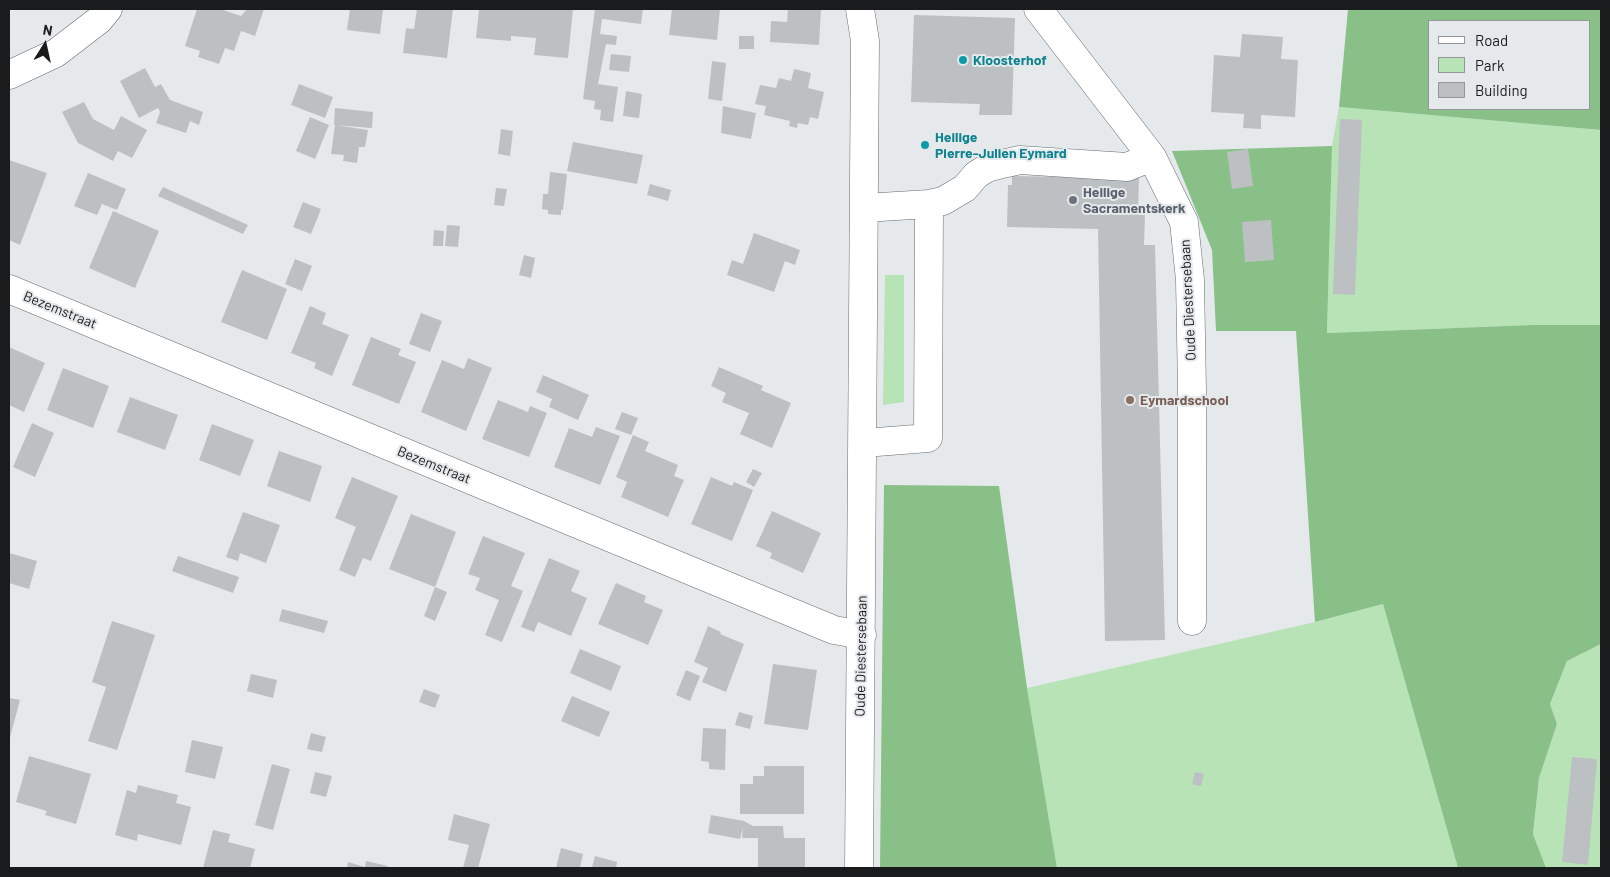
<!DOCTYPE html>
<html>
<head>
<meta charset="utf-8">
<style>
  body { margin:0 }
  #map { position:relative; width:1610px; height:877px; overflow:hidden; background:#e6e9ec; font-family:Barlow,sans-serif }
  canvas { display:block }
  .frame { position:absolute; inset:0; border:10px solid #1a1b1c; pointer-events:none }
  .legend { position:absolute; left:1428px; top:20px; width:162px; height:90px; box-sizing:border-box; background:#e6e9ec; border:1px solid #949799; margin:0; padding:6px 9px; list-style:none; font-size:15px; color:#1a1b1c }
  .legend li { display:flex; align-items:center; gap:10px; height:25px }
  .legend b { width:25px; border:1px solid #949799 }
  .north { position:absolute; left:20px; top:20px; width:50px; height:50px; -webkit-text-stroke:4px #e6e9ec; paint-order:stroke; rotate:10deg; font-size:14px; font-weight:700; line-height:20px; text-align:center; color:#1a1b1c }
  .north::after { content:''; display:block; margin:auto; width:18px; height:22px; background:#1a1b1c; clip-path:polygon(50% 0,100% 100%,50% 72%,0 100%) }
</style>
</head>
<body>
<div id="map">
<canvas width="1610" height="877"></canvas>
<div class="frame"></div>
<ul class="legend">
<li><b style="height:6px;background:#fff"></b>Road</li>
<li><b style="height:14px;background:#b8e3b7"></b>Park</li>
<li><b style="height:14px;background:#bdc0c2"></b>Building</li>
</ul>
<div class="north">N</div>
</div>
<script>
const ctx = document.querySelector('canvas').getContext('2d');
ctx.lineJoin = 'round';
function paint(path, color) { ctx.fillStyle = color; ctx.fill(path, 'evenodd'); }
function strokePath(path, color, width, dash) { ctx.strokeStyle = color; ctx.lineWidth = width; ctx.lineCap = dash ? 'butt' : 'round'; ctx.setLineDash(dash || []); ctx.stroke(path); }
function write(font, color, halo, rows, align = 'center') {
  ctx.font = font + ' Barlow,sans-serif'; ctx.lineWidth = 4; ctx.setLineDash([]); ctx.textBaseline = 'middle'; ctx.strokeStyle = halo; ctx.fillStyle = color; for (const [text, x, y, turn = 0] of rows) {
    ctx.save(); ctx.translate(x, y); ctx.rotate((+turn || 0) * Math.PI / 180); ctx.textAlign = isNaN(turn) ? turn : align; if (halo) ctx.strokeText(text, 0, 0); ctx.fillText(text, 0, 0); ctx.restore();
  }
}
const green = new Path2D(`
  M1339,107l262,23v195h-69l-205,8 5,-187z
  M885,275h19v127l-21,3z
  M1383,604l75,264h-401l-30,-180 288,-66z
  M1601,644v224h-55l-13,-34 6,-56 18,-54 -7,-20 17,-43z`);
const forest = new Path2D(`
  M1348,9h253v121l-262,-23zM1429,21h160v88h-160z
  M1332,146l-5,187 205,-8h69v319l-34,17 -17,43 7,20 -18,54 -6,56 13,34h-88l-75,-264 -68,18 -19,-291h-80l-4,-81 -40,-99z
  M884,485l115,1 28,202 30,180h-177z`);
const building = new Path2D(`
  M197,9h23l21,7 6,-7h17l-9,27 -14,-5 -7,20 -9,-3 -6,16 -21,-7 2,-6 -15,-5z
  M350,9h33l-3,25 -33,-4z
  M417,9h36l-6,49 -44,-5 3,-25 8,1z
  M479,9h94l-5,49 -34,-3 2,-17 -25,-2v5l-35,-3z
  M595,9h48l-2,15 -39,-5 -2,15 17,2 -1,9 -10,-1 -8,40 20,3 -5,35 -13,-2 1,-10 -7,-1 1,-8 -12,-2z
  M672,9h48l-3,31 -48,-5z
  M788,9h33l-2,36 -49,-3 1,-21 16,1z
  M914,15l101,3 -3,97h-33l1,-11 -69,-2z
  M1242,34l41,3 -2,22 17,1 -3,57 -34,-2v14l-18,-1 1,-14 -33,-2 3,-57 26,2z
  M739,36h15v13h-15z
  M611,54l20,2 -2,16 -20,-2z
  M712,61l14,2 -4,38 -14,-2z
  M145,68l10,19 6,-3 9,16 33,12 -4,13 -9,-4 -4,12 -30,-10 4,-11 -2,-4 -19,10 -19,-37z
  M794,69l17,4 -3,15 16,4 -6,27 -8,-2 -2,8 -10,-2 -1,5 -8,-2 1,-5 -26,-6 2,-9 -11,-2 5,-19 16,3 3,-10 12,3z
  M299,84l34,13 -8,21 -34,-13z
  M626,91l16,3 -3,24 -16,-2z
  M84,102l9,17 21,11 7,-14 26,14 -15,28 -14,-7 -5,10 -35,-18 -16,-31z
  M723,106l33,7 -5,26 -30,-6z
  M335,108l38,4 -1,16 -38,-3z
  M310,117l19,8 -14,34 -19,-8z
  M1340,119l22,1 -7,175 -22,-1z
  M335,125l33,5 -3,17h-6l-2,16 -14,-2 1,-6 -13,-1z
  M501,129l12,2 -3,25 -12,-2z
  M573,142l70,13 -6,29 -70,-13z
  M1248,149l5,37 -21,3 -5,-37z
  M9,160l38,13 -27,72 -11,-5z
  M550,172l17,2 -4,36h-2v5l-13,-1v-4l-6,-1 1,-15h5z
  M88,173l38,16 -9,21 -15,-6 -5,11 -23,-9z
  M1012,176l127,2 -1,37h7l-1,30h11l10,395 -60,1 -7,-412 -91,-2 1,-42h4z
  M650,184l21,6 -3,11 -21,-6z
  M163,187l85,38 -5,9 -85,-38z
  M496,188l11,1 -3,17 -10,-1z
  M303,202l18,7 -10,25 -18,-7z
  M113,211l46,20 -24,57 -46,-20z
  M1271,220l3,40 -29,2 -3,-40z
  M447,225l13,1 -2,21 -13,-1z
  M434,230l10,1 -1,15h-10z
  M754,233l46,17 -5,15 -10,-4 -11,31 -47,-17 5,-15 11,4z
  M524,255l11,3 -4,20 -12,-3z
  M295,259l17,7 -10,25 -17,-7z
  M242,270l45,19 -20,51 -46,-18z
  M310,306l16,7 -4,11 27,11 -17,41 -18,-8 2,-5 -25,-10z
  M421,313l21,8 -12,31 -21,-8z
  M371,337l30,12 -3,6 18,7 -17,42 -47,-19z
  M9,347l36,16 -21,49 -15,-7z
  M468,358l24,10 -26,63 -45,-19 21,-52 22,9z
  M719,367l44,19 -2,4 30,13 -19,45 -32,-14 9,-21 -27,-11 4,-9 -15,-7z
  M63,368l46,18 -16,42 -46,-18z
  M543,375l46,20 -11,25 -29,-13 3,-8 -16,-7z
  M130,397l48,18 -13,35 -48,-18z
  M498,400l30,12 2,-6 17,7 -18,44 -47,-18z
  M622,412l16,6 -7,17 -16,-6z
  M32,423l22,10 -19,44 -22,-10z
  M212,424l42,16 -14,36 -41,-16z
  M596,427l24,9 -20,49 -46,-18 15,-39 23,9z
  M633,435l16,7 -4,9 33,14 -4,11 10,4 -16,37 -47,-20 6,-15 -11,-5z
  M279,451l43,15 -12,36 -43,-16z
  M753,469l9,4 -8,14 -8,-5z
  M352,477l46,19 -27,65 -8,-3 -8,19 -16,-7 17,-43 -21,-9z
  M711,477l21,9 2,-4 19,8 -21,51 -41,-17z
  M772,511l49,22 -18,40 -33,-15 2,-5 -16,-7z
  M243,512l37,13 -14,38 -26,-10 -2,8 -12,-4z
  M411,514l45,18 -21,55 -46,-18z
  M483,536l42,17 -14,33 12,5 -21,51 -17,-7 14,-35 -24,-10 5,-12 -12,-4z
  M9,553l28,8 -8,28 -20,-6z
  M178,556l61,21 -6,16 -61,-22z
  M549,558l31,13 -9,20 16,7 -16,38 -33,-14 -4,10 -13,-5z
  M616,583l30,13 -2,6 19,8 -15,35 -50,-21z
  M435,587l12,5 -12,29 -11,-5z
  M282,609l46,12 -4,12 -45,-12z
  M112,621l43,14 -38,115 -29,-9 18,-54 -14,-5z
  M708,626l13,6 -1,2 24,10 -18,48 -24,-10 6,-14 -14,-6z
  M580,649l41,17 -10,25 -41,-18z
  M773,664l44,6 -9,60 -44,-6z
  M686,670l14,6 -10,25 -14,-6z
  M251,674l26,6 -4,18 -26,-7z
  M424,689l16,6 -5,13 -16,-6z
  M572,696l38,16 -11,25 -38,-16z
  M9,698l11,2 -11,41z
  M739,712l14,4 -3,13 -15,-4z
  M703,728l23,1 -1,41 -16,-1v-7l-8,-1z
  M311,733l15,4 -4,15 -15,-3z
  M192,740l31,7 -8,32 -30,-7z
  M29,756l62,18 -15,50 -31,-9 2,-4 -31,-9z
  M1572,757l25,2 -9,106 -26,-3z
  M272,764l18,5 -17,61 -18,-5z
  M764,766h40v48h-64v-30h13v-8h11z
  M315,772l17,4 -6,21 -16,-4z
  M1195,772l9,2 -3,12 -9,-2z
  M138,785l40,10 -2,8 15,4 -10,38 -43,-11 -1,7 -22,-6 12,-45 9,3z
  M454,814l36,10 -12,44h-15l6,-23 -21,-5z
  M711,815l33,6 9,5h30l1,12h21v30h-47v-30h-16l1,-11 -3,12 -32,-6z
  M213,830l17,4 -2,8 27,7 -5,19h-47z
  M561,848l22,6 -3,14h-24z
  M595,856l22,6 -1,6 -24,-1z
  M366,861l22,5 -1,2h-40l1,-6 17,5z`);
const minor = new Path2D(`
  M1038,9l114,148 32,65 6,58 2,110v231
  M929,204l14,-3 22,-13 11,-13 11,-7 15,-4 18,-4 107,7 25,-10
  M9,289l825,341 28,5
  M864,443l64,-5 1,-234 -65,4
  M859,868l6,-827 -5,-32`);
const major = new Path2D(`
  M9,75l47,-22 43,-33 9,-11`);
const markers = [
  [963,60,5,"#0f9aa8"],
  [925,145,5,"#0f9aa8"],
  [1073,200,5,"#6b7280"],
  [1130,400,5,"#8d6e63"]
];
const cultureNames = [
  ["Kloosterhof",973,60],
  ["Heilige",935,137],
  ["Pierre-Julien Eymard",935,153]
];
const worshipNames = [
  ["Heilige",1083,192],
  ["Sacramentskerk",1083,208]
];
const streetNames = [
  ["Oude Diestersebaan",1188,300,-93],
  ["Bezemstraat",60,310,22],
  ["Bezemstraat",434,465,22],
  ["Oude Diestersebaan",861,656,-89]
];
const educationNames = [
  ["Eymardschool",1140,400]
];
paint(green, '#b8e3b7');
paint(forest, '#89c088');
paint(building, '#bdc0c2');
strokePath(minor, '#686b6d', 29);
strokePath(major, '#686b6d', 29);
strokePath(minor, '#fff', 28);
strokePath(major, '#fff', 28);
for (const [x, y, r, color] of markers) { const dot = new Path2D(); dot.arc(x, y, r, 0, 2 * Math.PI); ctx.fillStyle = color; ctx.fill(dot); strokePath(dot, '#e6e9ec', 2); }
write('bold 14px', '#0d838f', '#e6e9ec', cultureNames, 'left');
write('bold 14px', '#5b616d', '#e6e9ec', worshipNames, 'left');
write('14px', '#1a1b1c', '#e6e9ec', streetNames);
write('bold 14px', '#785e54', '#e6e9ec', educationNames, 'left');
</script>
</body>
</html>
